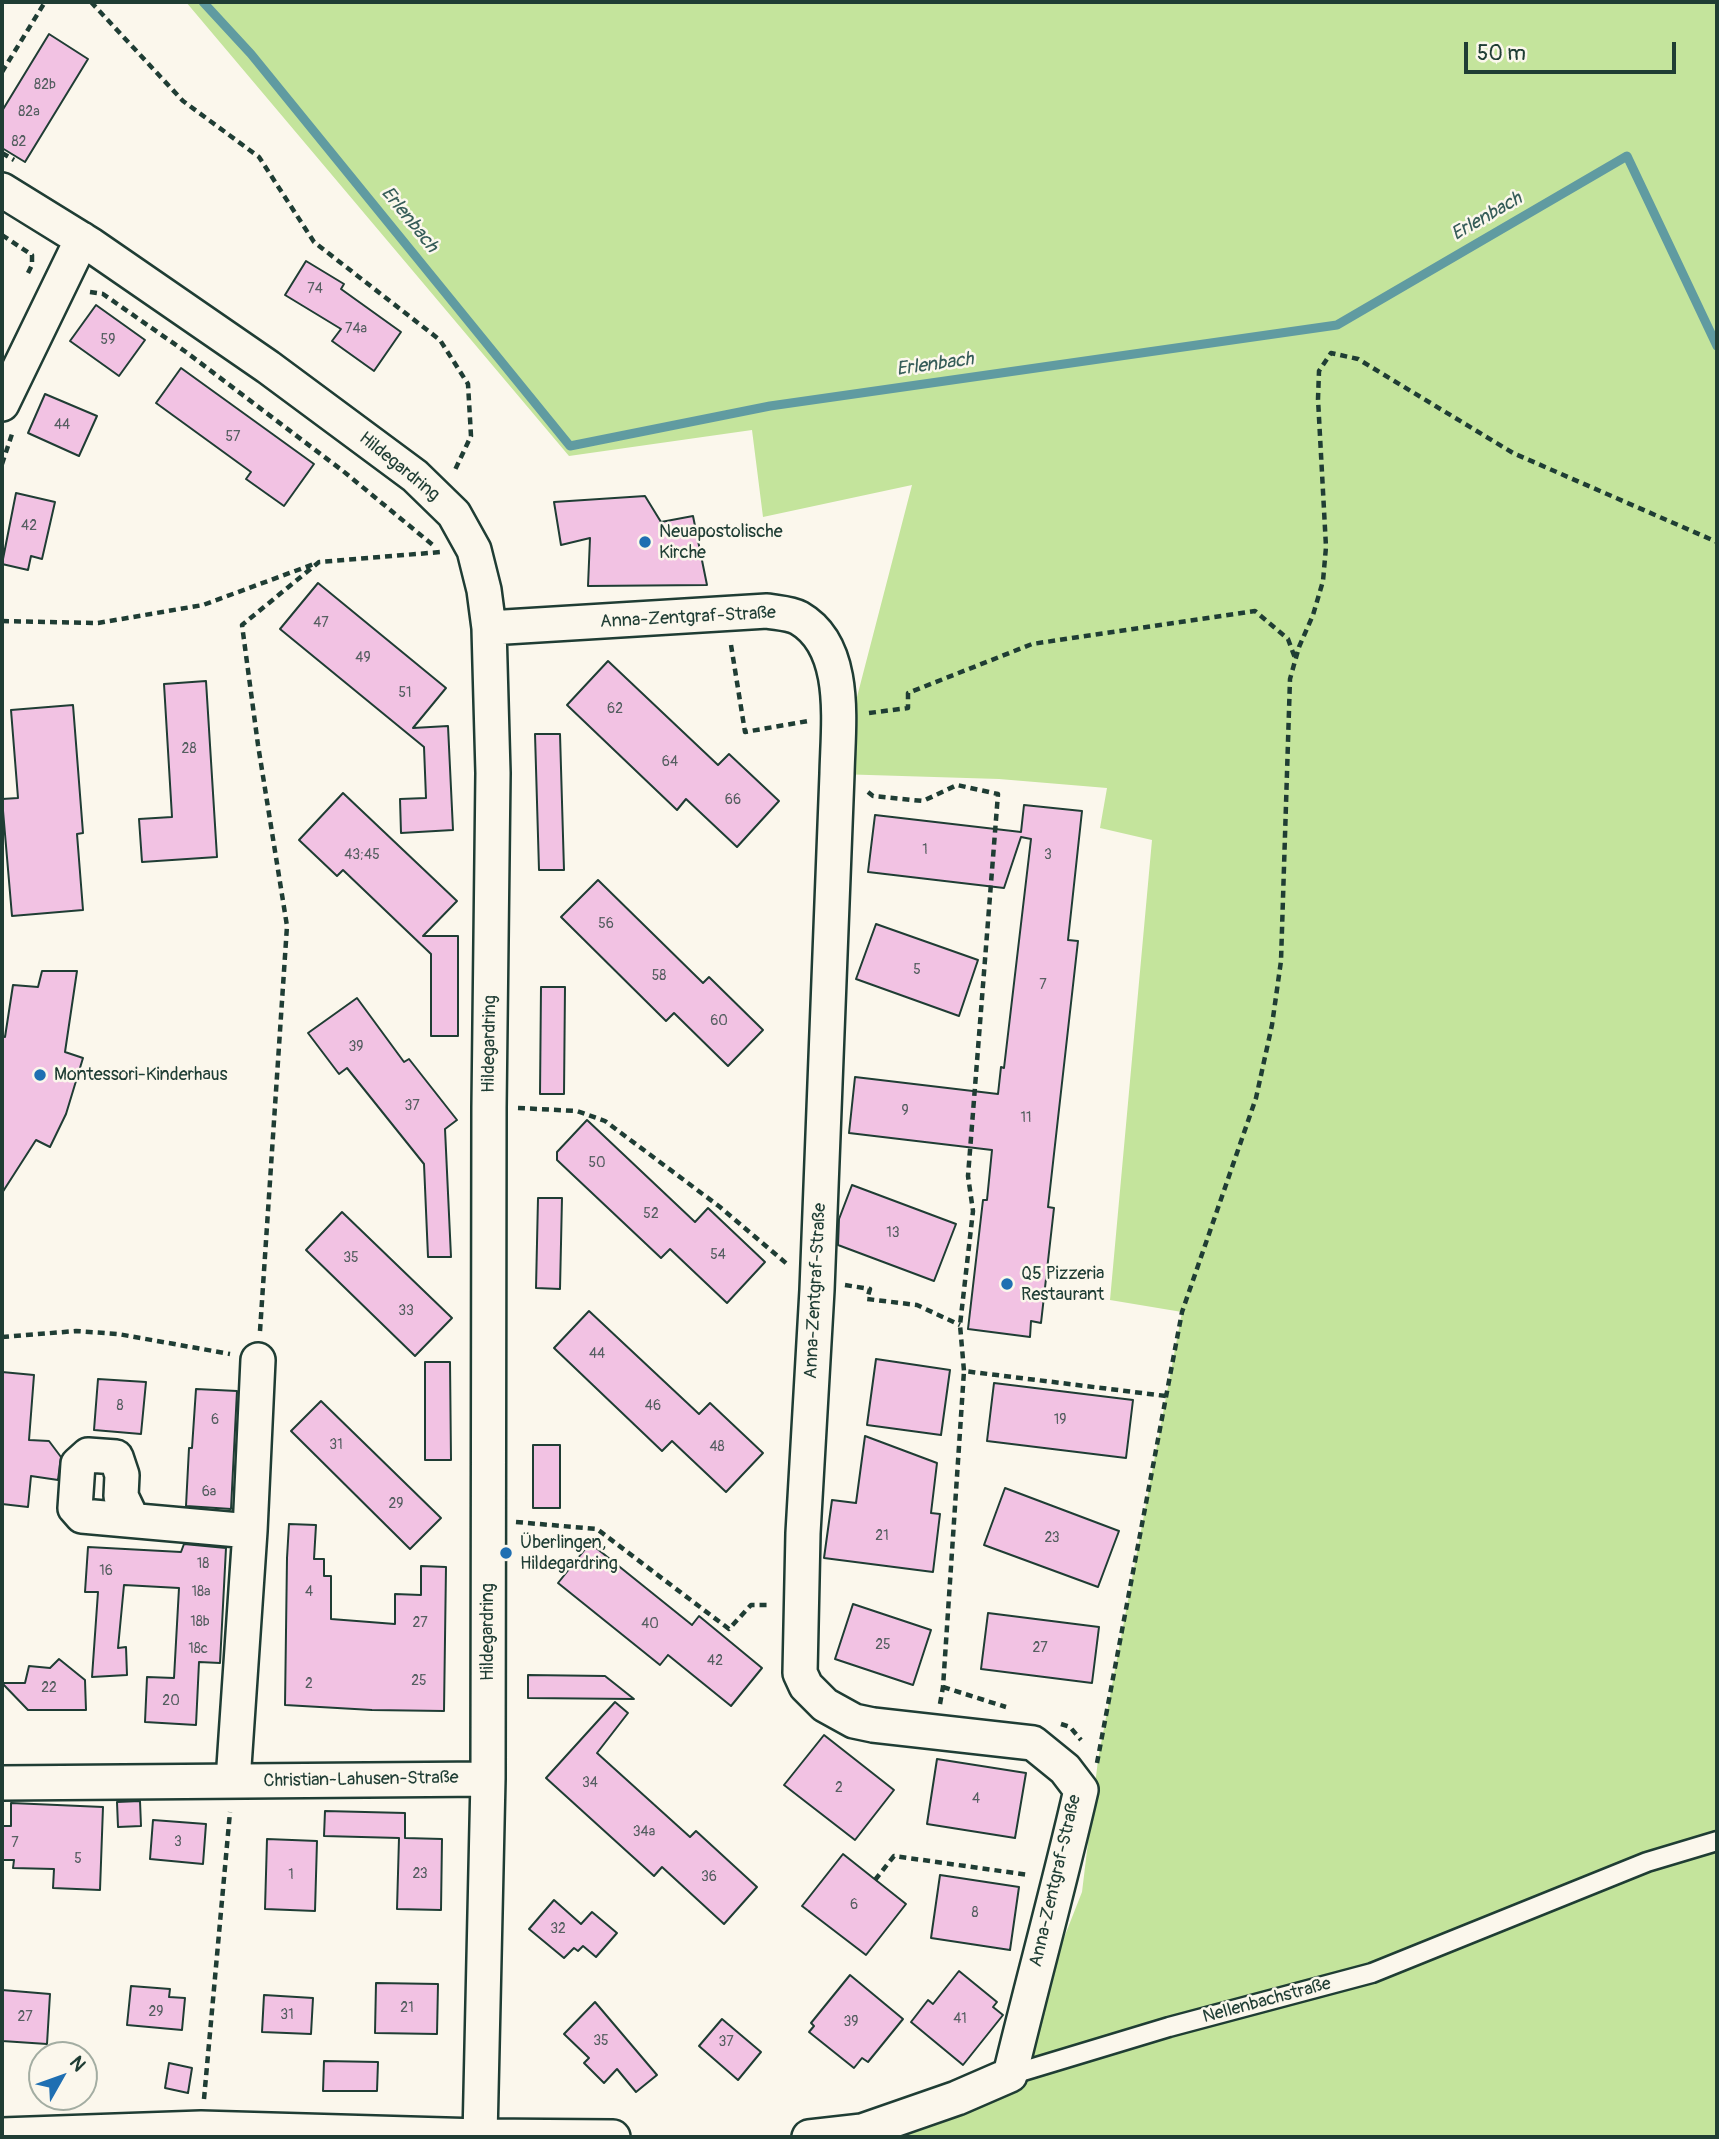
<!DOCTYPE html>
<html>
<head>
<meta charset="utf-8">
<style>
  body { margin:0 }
  #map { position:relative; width:1719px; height:2139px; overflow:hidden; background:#fbf7ec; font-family:Pangolin,sans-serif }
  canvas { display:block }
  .frame { position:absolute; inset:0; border:4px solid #1f3d34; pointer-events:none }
  .north { position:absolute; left:28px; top:2041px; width:70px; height:70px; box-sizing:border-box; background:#fbf7ec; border:2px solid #a3ada2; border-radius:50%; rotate:50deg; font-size:19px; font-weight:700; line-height:28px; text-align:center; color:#1f3d34 }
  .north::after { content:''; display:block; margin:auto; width:24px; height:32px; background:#1f6fb2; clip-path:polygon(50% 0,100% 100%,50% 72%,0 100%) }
  .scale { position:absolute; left:1464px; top:42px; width:212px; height:32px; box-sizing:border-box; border:4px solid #1f3d34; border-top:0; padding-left:9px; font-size:21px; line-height:24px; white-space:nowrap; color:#1f3d34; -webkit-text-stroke:5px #fbf7ec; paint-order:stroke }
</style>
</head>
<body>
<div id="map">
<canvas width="1719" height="2139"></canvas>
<div class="frame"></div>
<div class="north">N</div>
<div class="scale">50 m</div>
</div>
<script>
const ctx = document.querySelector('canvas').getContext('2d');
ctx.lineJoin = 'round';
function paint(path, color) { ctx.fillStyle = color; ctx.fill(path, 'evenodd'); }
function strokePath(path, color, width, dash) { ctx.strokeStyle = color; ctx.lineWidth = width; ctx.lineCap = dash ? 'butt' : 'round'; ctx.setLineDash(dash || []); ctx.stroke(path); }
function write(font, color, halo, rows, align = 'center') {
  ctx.font = font + ' Pangolin,sans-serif'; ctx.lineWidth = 5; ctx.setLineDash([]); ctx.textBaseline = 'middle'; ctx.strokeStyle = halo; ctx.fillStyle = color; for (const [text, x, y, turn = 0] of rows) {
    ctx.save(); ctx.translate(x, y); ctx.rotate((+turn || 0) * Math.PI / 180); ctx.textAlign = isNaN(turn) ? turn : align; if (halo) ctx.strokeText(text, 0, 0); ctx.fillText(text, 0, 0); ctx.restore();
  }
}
const green = new Path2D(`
  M186,2h1531v2135h-857l150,-62 72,-183 16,-132 84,-448 -72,-12 42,-460 -52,-12 7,-40 -108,-9 -162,-5 75,-289 -149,32 -11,-87 -183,26z`);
const stream = new Path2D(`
  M203,2l48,52 319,392 200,-40 567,-81 290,-169 90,190`);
const building = new Path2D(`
  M49,34l39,25 -63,103 -23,-14v-37z
  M306,261l38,23 -3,5 60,43 -27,39 -42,-30 9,-12 -56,-34z
  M96,305l49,35 -26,36 -49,-35z
  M181,368l133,96 -30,42 -38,-27 5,-7 -95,-69z
  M45,394l52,22 -18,40 -51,-23z
  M16,493l39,9 -13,57 -11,-3 -3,14 -26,-6z
  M645,496l16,26 32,-6 14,69 -119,1 2,-48 -29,7 -7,-43z
  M318,583l128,105 -33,40 35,-2 5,104 -52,3 -1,-34 26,-1 -2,-51 -144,-118z
  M608,661l110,104 11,-11 50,47 -42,46 -51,-48 -9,11 -110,-105z
  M206,681l11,176 -75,5 -3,-43 33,-2 -8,-133z
  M73,705l10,128 -6,1 6,76 -71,6 -10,-117 16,-1 -7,-88z
  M535,734h25l4,136h-25z
  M343,793l114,108 -34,35h35v100h-27v-82l-88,-84 -6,6 -38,-36z
  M1024,805l58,6 -14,129 10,1 -30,266 6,1 -13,115 -10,-2 -1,16 -62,-8 15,-129h4l5,-50 -143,-17 6,-56 143,17 3,-27 3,1 27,-229 -10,-2 -17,51 -136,-16 7,-57 146,17z
  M598,880l105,103 6,-6 54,53 -35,36 -54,-53 -8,8 -105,-104z
  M876,924l102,36 -19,56 -103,-37z
  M42,971h35l-12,81 18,6 -17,56 -16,33 -14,-7 -34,53v-157l3,1 8,-52 25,2z
  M541,987h24l-1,107h-24z
  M357,998l47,64 5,-3 48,61 -12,9 6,128h-23l-4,-93 -77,-96 -8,6 -31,-41z
  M587,1120l108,102 13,-14 57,54 -38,41 -57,-54 -9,9 -104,-98v-8z
  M852,1185l104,39 -22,57 -96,-36 1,-26z
  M538,1198h24l-2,91 -24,-1z
  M342,1212l110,106 -37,38 -109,-106z
  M589,1311l110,103 11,-11 53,50 -37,39 -54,-51 -10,10 -108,-103z
  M876,1359l74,11 -9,65 -74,-10z
  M425,1362h25l1,98h-26z
  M2,1372l32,3 -5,65 20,1 12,16 -3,23 -27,-4 -3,31 -26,-3z
  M98,1379l48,3 -5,52 -47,-4z
  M994,1383l139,17 -7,58 -139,-17z
  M196,1389l41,2 -6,118 -45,-3 3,-58h3z
  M321,1401l120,117 -31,31 -119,-118z
  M865,1436l72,27 -6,50 9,1 -7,58 -109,-14 8,-58 24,3z
  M533,1445h27v63h-27z
  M1005,1488l114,43 -21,56 -114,-42z
  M289,1524l27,1 -2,34h10v17h7v43l64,5v-30l26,1v-29l25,1 -2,144 -72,-1 -87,-5 2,-147z
  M590,1543l102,82 7,-9 63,52 -31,38 -63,-51 -8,10 -102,-82z
  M184,1544l42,4 -6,115 -21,-1 -3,63 -51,-3 2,-45 27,1 5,-90 -55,-3 -6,63 8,-1 1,28 -35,2 6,-85h-13l3,-45 93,5z
  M853,1604l78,26 -18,55 -78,-26z
  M988,1613l111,14 -7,56 -111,-14z
  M59,1659l26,21 1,30h-58l-26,-27h23l4,-17 21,2z
  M528,1675l77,1 29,23 -106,-1z
  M615,1702l13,11 -31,40 93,84 6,-6 61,56 -33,37 -62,-57 -8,9 -108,-98z
  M824,1735l70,55 -39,50 -71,-55z
  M937,1759l89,14 -11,65 -88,-14z
  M140,1801l1,25 -23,1 -1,-25z
  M11,1803l92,4 -3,83 -47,-2 1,-19 -41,-1 1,-8h-12v-34h9z
  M325,1811l80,2v25l37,1 -1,71 -44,-1 2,-71 -75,-2z
  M153,1820l53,4 -3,40 -53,-5z
  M267,1839l50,2 -2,70 -50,-2z
  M843,1854l63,50 -40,51 -64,-49z
  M940,1875l79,12 -9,63 -79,-12z
  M554,1900l27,24 11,-12 25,21 -21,24 -13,-11 -5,5 -4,-3 -10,10 -35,-29z
  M959,1971l38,31 -4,5 10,8 -40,50 -52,-43 17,-22 5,4z
  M850,1975l53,44 -35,43 -6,-4 -8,10 -45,-36 5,-6 -3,-3z
  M376,1983l62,1 -1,50 -62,-1z
  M131,1986l39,3 -1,8 16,1 -3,32 -55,-5z
  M2,1990l48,4 -3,50 -45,-3z
  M264,1995l49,3 -2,36 -49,-2z
  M595,2002l62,73 -21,17 -19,-23 -13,14 -20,-20 5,-5 -25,-24z
  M722,2019l39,33 -23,28 -39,-34z
  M324,2061l54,1 -1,29h-54z
  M169,2063l23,5 -4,25 -23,-5z`);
const path = new Path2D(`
  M91,2l92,99 76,56 55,85 126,98 28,44 3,52 -17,36
  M2,72l43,-70
  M2,153l12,7
  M2,235l30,20v10l-4,8
  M90,292l13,2 83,58 157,119 91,75
  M2,464l11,-33
  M2,621l96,2 105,-18 111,-41
  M731,645l14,87 63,-11
  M869,713l39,-5v-15l124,-49 223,-33 33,28 7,19
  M868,792l5,4 50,5 34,-16 41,9 -30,382 5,35 -13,114 4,46 202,25
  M518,1108l59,3 28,10 115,86 67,57
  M845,1285l25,4 -3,10 50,6 43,20
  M260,1331l27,-405 -29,-181 -16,-120 77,-63 122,-10
  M2,1337l74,-6 42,3 112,20
  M516,1522l81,7 132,100 22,-24h20
  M943,1687l63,20
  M940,1704l3,-17 21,-316
  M1061,1724l9,3 11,13
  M1097,1763l85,-451 74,-214 16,-73 9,-64 9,-282 9,-32 14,-32 10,-34 3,-34 -8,-148 1,-28 12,-18 27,6 155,94 204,89
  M875,1880l19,-24 135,19
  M204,2099l26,-287`);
const service = new Path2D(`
  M1010,2075l159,-48 203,-54 275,-111 70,-21`);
const minor = new Path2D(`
  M2,190l89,55 177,122 147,109 39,38 20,36 10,40 5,38 4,145 -4,334 -1,672 -8,358
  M2,404l80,-165
  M489,628l278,-17c10,2 22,2 32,7 50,29 39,106 38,156l-20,516 -14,243 -3,140 6,13 19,19 29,16 19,4 160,18 32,26 16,21c-22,96 -48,190 -71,285l-53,23 -95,33 -53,6
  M132,1519l-11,-23 1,-21 -6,-18 -28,-2 -10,9 -3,44 7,8 168,15 -17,250
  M250,1531l8,-171
  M2,1783l486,-4
  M2,2135l199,-7 279,8 133,1`);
const markers = [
  [645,542,7,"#1f6fb2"],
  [40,1075,7,"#1f6fb2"],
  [1007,1284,7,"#1f6fb2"],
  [506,1553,7,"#1f6fb2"]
];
const numberNames = [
  ["82b",45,85],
  ["82a",29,112],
  ["82",19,142],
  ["74",315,289],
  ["74a",356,329],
  ["59",108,340],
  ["44",62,425],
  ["57",233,437],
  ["42",29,526],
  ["47",321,623],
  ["49",363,658],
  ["51",405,693],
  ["62",615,709],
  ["28",189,749],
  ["64",670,762],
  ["66",733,800],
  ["1",925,850],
  ["43;45",362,855],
  ["3",1048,855],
  ["56",606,924],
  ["5",917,970],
  ["58",659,976],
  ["7",1043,985],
  ["60",719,1021],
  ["39",356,1047],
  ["37",412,1106],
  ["9",905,1111],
  ["11",1026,1118],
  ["50",597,1163],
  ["52",651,1214],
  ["13",893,1233],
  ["54",718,1255],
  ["35",351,1258],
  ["33",406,1311],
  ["44",597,1354],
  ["8",120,1406],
  ["46",653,1406],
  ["6",215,1420],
  ["19",1060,1420],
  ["31",336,1445],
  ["48",717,1447],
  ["6a",209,1492],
  ["29",396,1504],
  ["21",882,1536],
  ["23",1052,1538],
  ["18",203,1564],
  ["16",106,1571],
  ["18a",201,1592],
  ["4",309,1592],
  ["18b",200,1622],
  ["27",420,1623],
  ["40",650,1624],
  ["25",883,1645],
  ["27",1040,1648],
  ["18c",198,1649],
  ["42",715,1661],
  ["25",419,1681],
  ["2",309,1684],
  ["22",49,1688],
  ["20",171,1701],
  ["34",590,1783],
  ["2",839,1788],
  ["4",976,1799],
  ["34a",644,1832],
  ["3",178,1842],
  ["7",15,1843],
  ["5",78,1859],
  ["23",420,1874],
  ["1",291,1875],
  ["36",709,1877],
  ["6",854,1905],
  ["8",975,1913],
  ["32",558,1929],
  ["21",407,2008],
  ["29",156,2012],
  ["31",287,2015],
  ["27",25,2017],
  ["41",960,2019],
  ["39",851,2022],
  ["35",601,2041],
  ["37",726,2042]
];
const streetNames = [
  ["Hildegardring",399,467,39],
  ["Anna-Zentgraf-Straße",688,618,-3],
  ["Hildegardring",490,1044,-89],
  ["Anna-Zentgraf-Straße",816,1291,-87],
  ["Hildegardring",488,1632,-90],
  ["Christian-Lahusen-Straße",361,1780,-1],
  ["Anna-Zentgraf-Straße",1056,1881,-77],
  ["Nellenbachstraße",1267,2001,-15]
];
const poiNames = [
  ["Neuapostolische",659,532],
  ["Kirche",659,553],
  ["Montessori-Kinderhaus",54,1075],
  ["Q5 Pizzeria",1021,1274],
  ["Restaurant",1021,1295],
  ["Überlingen,",520,1543],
  ["Hildegardring",520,1564]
];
const waterNames = [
  ["Erlenbach",1487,217,-30],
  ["Erlenbach",409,220,51],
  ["Erlenbach",935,365,-8]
];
paint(green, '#c4e49c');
strokePath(stream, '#609ba1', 9);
paint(building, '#f2c2e3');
strokePath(building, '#1f3d34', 2);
strokePath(service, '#1f3d34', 23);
strokePath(minor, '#1f3d34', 38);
strokePath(path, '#1f3d34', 4.5, [7, 5]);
strokePath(service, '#fbf7ec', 18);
strokePath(minor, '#fbf7ec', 33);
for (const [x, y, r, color] of markers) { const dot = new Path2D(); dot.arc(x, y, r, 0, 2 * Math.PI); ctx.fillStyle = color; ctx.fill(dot); strokePath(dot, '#fbf7ec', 2.5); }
write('14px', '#545e60', null, numberNames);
write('18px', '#1f3d34', '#fbf7ec', streetNames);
write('18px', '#1f3d34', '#fbf7ec', poiNames, 'left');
write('italic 19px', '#355c58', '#fbf7ec', waterNames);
</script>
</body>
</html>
